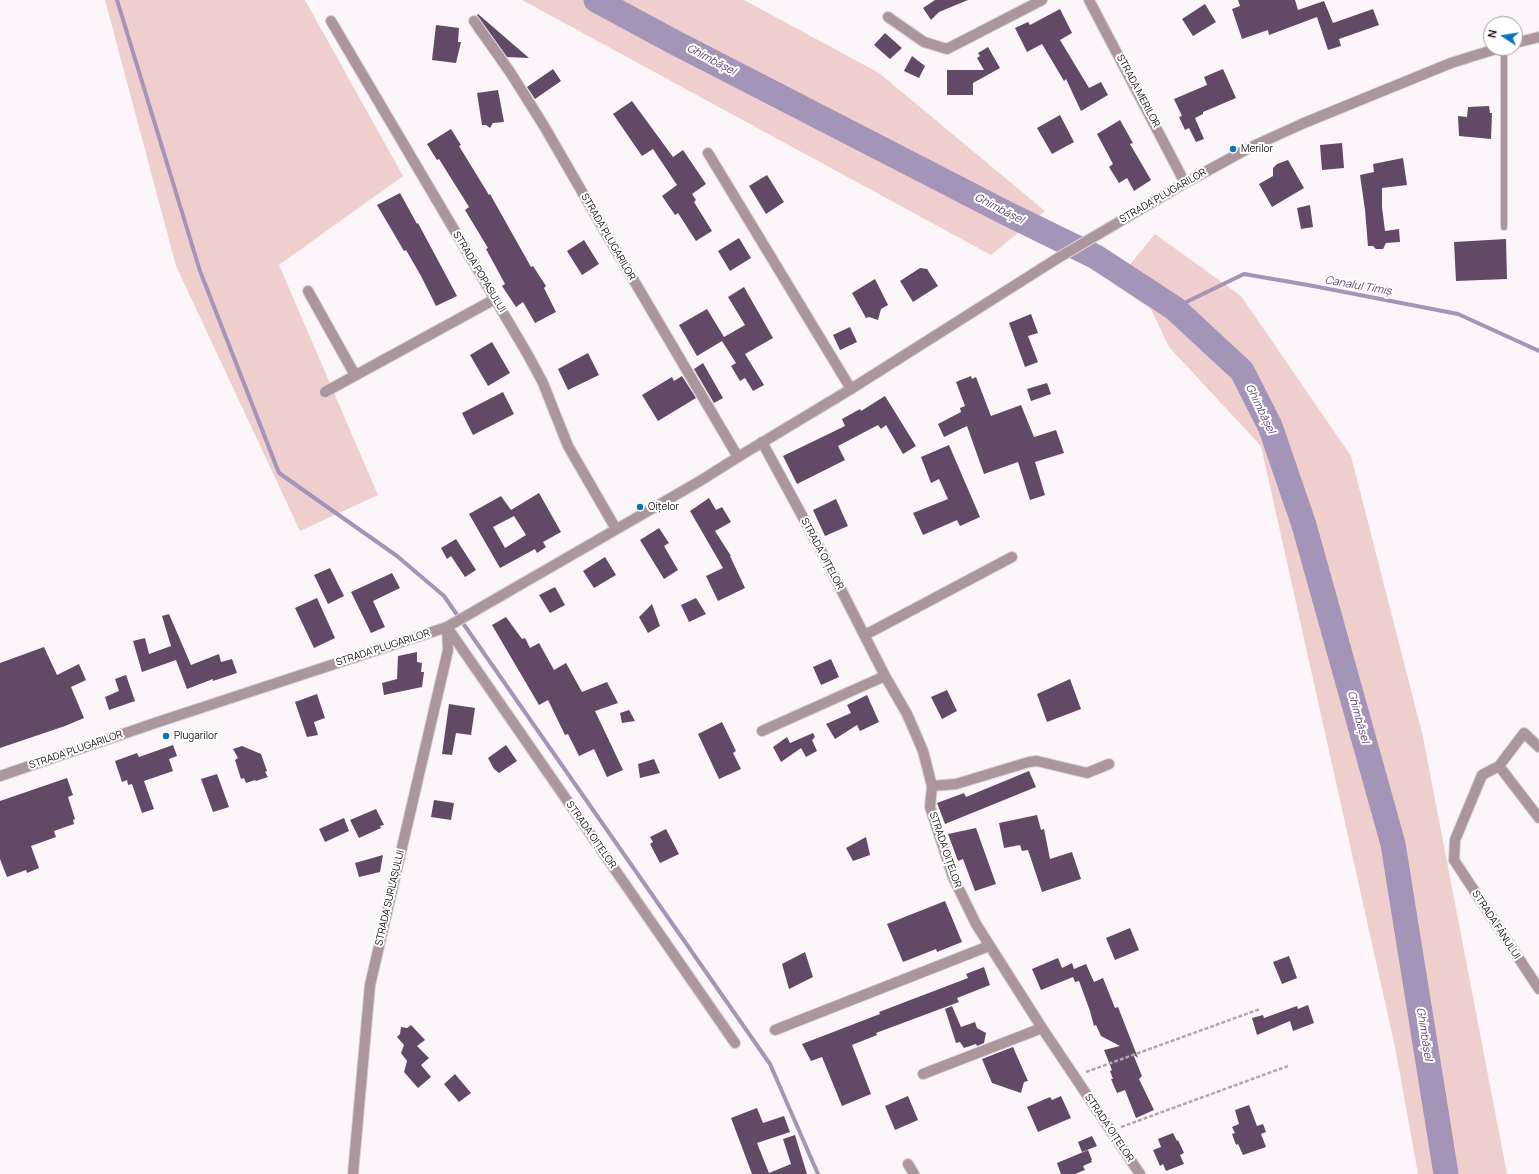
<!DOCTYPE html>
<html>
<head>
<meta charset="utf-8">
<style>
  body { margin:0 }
  #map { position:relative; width:1539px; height:1174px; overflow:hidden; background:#fcf5f9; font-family:Manrope,sans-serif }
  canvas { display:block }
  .north { position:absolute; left:1483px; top:16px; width:40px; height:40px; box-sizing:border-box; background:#fff; border:1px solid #a19da0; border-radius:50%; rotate:282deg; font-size:11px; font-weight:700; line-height:16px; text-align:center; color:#150b12 }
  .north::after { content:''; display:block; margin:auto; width:14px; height:18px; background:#0f71bd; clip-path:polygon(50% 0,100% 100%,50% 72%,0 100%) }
</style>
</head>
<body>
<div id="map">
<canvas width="1539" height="1174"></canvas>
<div class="north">N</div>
</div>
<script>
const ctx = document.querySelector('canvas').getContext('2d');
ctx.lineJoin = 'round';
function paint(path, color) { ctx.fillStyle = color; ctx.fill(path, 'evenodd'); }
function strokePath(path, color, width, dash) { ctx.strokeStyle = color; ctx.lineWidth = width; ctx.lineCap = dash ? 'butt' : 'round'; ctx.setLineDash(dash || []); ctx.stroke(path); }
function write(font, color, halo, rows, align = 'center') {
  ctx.font = font + ' Manrope,sans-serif'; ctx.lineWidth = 4; ctx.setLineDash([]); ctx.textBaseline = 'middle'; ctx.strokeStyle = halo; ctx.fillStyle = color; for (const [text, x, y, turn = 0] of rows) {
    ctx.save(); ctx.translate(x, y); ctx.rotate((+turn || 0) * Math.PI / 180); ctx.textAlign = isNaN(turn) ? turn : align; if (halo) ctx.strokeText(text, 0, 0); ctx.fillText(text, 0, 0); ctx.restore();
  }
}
const green = new Path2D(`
  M105,0h200l98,176 -124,89 99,230 -78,36 -124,-265z
  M522,0h222l135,73 166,138 -54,44z
  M1155,234l86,62 110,160 72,281 84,437h-89l-23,-127 -134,-601 -92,-99 -18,-38 -37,-25z`);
const stream = new Path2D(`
  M117,0l83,271 79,202 118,83 47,40 326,468 48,110
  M603,4l15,-4
  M1174,308l70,-34 64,11 150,29 81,37`);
const river = new Path2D(`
  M596,0l76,41 334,172 90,44 78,51 68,63 28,55 34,99 89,319 53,330`);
const building = new Path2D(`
  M935,0h33l-29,12 -8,8 -8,-12z
  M1238,0h57l3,10 26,-9 9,22 40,-14 6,16 -40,14 2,7 -13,4 -11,-33 -48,18 -1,-5 -26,9 -10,-30 8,-3z
  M1205,4l11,18 -23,14 -11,-17z
  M1060,9l12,24 -12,7 29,48 12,-6 7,13 -27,16 -15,-32 -2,2 -22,-37 -15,8 -12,-24 13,-6 2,3z
  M478,14l51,44 -22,-1 -30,-42z
  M436,25l23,3 -1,14h3l-5,21 -24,-3z
  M885,33l17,15 -12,11 -16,-14z
  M988,47l12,21 -27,15v12h-26v-25h37l-7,-12 3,-2 -2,-3z
  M912,56l13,10 -6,12 -15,-7z
  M553,69l8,12 -26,18 -8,-12z
  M1223,69l13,29 -33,14v2l-8,4 9,21 -8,3 -7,-14 -4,2 -6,-13 3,-1 -8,-17 33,-14 -3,-8z
  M498,90l6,32 -11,1 -3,5 -4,-3h-4l-5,-32z
  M632,101l41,56 10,-7 23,34 -14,10 4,6 -2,2 18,29 -16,10 -18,-28 -3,2 -13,-19 15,-11 -24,-36 -11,7 -29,-42z
  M1489,106l1,7h2l-1,26 -32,-3 -1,-20 9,1 1,-10z
  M1060,115l14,27 -22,12 -15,-26z
  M1120,120l13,23 -3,1 21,36 -17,11 -7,-13 -8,5 -10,-16 4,-3 -16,-30z
  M451,129l10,16 -2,1 30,49 1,-1 41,73 2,-1 13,20 -2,2 12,24 -21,11 -12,-21 -7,5 -14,-21 3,-2 -19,-35 2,-1 -23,-38 4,-3 -30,-48 -2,1 -10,-16z
  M1342,143l2,25 -22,2 -2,-25z
  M1403,158l4,27 -25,3v19l3,24 14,-2 1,13 -14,1 -3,6h-7l-3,-3h-5l-3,-36 -5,-35 14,-3 -1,-8z
  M1288,160l16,28 -32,19 -13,-23 14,-8v-8l4,-4z
  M767,175l17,27 -18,12 -17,-28z
  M400,193l17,31 1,-1 39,73 -21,10 -15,-30 -15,-26 -2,1 -27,-46z
  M1310,205l3,22 -12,2 -4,-21z
  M739,238l12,20 -21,13 -12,-20z
  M1506,239l1,40 -51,2 -2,-39z
  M584,240l15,24 -17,11 -15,-24z
  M920,268l7,1 11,17 -25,16 -13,-21z
  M875,279l13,26 -7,4 -3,11 -9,-3 -3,1 -14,-25z
  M744,287l29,51 -28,16 19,31 -11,6 -8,-13 -5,3 -9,-15 5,-3 -14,-22 -25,15 -18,-31 28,-16 17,28 21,-12 -17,-28z
  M1031,314l7,19 -10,3 10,26 -13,5 -16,-44z
  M850,327l7,15 -17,8 -7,-15z
  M492,342l18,31 -22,13 -18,-31z
  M588,353l11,22 -31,15 -10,-21z
  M703,363l20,35 -9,5 -20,-34z
  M682,376l14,22 -38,23 -16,-26 30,-18 2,4z
  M971,376l1,3 4,-2 15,39 30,-11 13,32 22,-7 8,23 -29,9 10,33 -15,5 -12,-38 -34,12 -17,-48 -23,11 -6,-13 23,-12 -1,-4 5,-2 -9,-24z
  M1047,383l4,11 -20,7 -4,-12z
  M503,392l11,22 -41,21 -11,-22z
  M885,396l31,50 -13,8 -17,-29 -5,4 -3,-4 -40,21 7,14 -48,24 -14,-28 62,-30 -3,-7 18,-10 1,2z
  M949,445l31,72 -20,9 -3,-6 -34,15 -10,-22 35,-14 -9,-20 -8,4 -10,-26z
  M539,493l22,39 -18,10 3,5 -9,6 -2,-4 -35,19 -31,-54 32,-18 10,14zM514,516l12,19 -21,13 -12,-21z
  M709,498l7,12 6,-3 9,15 -16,9 16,25h-1l15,32 -27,13 -12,-25 17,-8 -33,-57z
  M836,499l12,27 -23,10 -12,-26z
  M659,528l10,15 -5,3 14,24 -14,9 -24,-39z
  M456,539l20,31 -11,7 -14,-21 -4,3 -6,-11z
  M605,557l11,18 -22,13 -11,-17z
  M330,568l14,28 -16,8 -14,-29z
  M392,573l8,15 -27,13 12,26 -14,6 -20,-41z
  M555,587l10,18 -15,8 -11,-18z
  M317,598l18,40 -21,10 -19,-40z
  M696,598l10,16 -17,8 -8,-17z
  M652,604l8,22 -12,7 -9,-16z
  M169,614l22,51 28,-11 2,8 11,-3 5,14 -24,8v-2l-26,10 -11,-29 -34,12 -9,-31 12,-3 4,16 22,-8 -9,-30z
  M506,617l16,22 3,-1 5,10 9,-5 15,27 12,-7 16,29 25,-10 11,21 -23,8 28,59 -16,7 -13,-28 -15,7 -11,-22 -3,1 -17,-35 -9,5 -47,-80z
  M44,647l13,28 22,-11 7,16 -15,7 13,31 -19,8 -65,22v-85z
  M417,652v10l5,1 -1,9h3l-2,15 -38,8 -2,-12 15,-4 1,-23z
  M831,659l8,18 -18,8 -8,-18z
  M126,675l9,26 -26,9 -4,-13 14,-6 -4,-12z
  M1070,679l11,30 -34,13 -10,-28z
  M947,690l10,21 -15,8 -11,-22z
  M317,694l8,24 -11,4 4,13 -11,2 -12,-35z
  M867,695l12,27 -19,9 -3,-6 -22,14 -9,-15 25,-11 -4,-8z
  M449,704l26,4 -4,27 -15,-2 -4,22 -10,-1z
  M629,710l6,11 -13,2 -2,-10z
  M722,722l14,29 -3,2 8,16 -22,10 -21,-45z
  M813,733l2,4 -3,3 5,11 -11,6 -5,-9 -20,14 -8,-15 14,-10 3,6z
  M173,745l4,11 -8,3 4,12 -29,10 10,28 -12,4 -10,-29 -4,1 -1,-5 -5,2 -7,-21 22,-8 2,4z
  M506,745l11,16 -18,12 -5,-4 -6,-11z
  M242,746l19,8 6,17 -2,1 3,5 -12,4 -1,-1 -9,3 -2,-5 -3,1 -6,-19 3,-2 -5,-9z
  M654,759l6,14 -20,5 -2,-14z
  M1029,771l7,16 -91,37 -8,-21 27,-10 2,4z
  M217,774l12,33 -16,5 -12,-33z
  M67,778l6,17 -5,2 7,22 -2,1 1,4 -20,7 2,6 -25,9 8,22 -12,5 -1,-3 -19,7 -7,-18v-58z
  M434,800l20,3 -3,17 -20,-3z
  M376,809l8,16 -4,1 1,2 -22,10 -9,-18z
  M1037,815l4,15 3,-1 6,30 22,-7 9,27 -39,13 -14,-42 -6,1 -2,-6 -16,3 -5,-25z
  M344,818l5,13 -24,11 -6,-13z
  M976,828l20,56 -21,7 -12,-32 -5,2 -10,-27z
  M666,829l13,25 -19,9 -10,-19 3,-2 -3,-5z
  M866,837l4,18 -17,6 -7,-13z
  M383,855l-3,17 -21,5 -4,-14z
  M945,901l17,41 -25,10 -1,-3 -33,13 -16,-38z
  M1130,928l9,22 -24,10 -9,-22z
  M805,952l8,25 -24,12 -7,-25z
  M1289,956l8,22 -15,6 -9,-22z
  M1058,958l4,10 10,-5 2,6 12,-5 8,18 9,-4 12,30 3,-1 20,51 -5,-4 9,22 -3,3 15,31 -18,8 -11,-28 -8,3 -6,-14h2l-3,-8 2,-1 -8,-20 16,-4 -19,-10 -5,-11 -2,1 -4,-15 -11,-30 -4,1 -2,-5 -32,13 -9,-21z
  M984,967l6,18 -33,13 2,4 -83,31 1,2 -25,10 19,49 -29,12 -20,-49 -11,4 -9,-17 78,-30 -1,-2 89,-34 -2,-4z
  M1308,1005l6,18 -21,8 -3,-10 -33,14 -5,-17 11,-3 1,3 33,-12 1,3z
  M952,1006l9,21 14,-5 2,6 9,5 -2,10 -7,3 -1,-2 -12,4 -4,-6 -4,1 -11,-34z
  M411,1025l14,15 -8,6 12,12 -8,7 10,12 -13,11 -14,-16 3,-11 -6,-8 3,-8 -7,-8 3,-3 1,-7 6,1z
  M1013,1047l15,34 -4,1 -3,11 -29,-10 -10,-24z
  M455,1074l16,19 -12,9 -15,-18z
  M908,1096l10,24 -23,10 -10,-24z
  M1061,1096l10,22 -33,14 -11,-25 23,-10 2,3z
  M1249,1105l8,21 6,-2 3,8 -5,2 5,13 -23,8 -5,-11 -2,1 -4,-11 3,-1 -3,-6 7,-3 -4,-14z
  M757,1108l6,15 21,-7 6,16 -33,11 12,30 22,-9 -8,-25 12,-4 12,39h-55l-21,-56z
  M1173,1133l4,8 1,-1 6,13 -4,2 4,9 -18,7 -3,-7 -3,2 -7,-16 8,-3 -3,-8z
  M1092,1136l5,10 -15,6 -4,-10z
  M1088,1150l4,10h-1l1,2 -9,4 2,4 -10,4h-14l-4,-11z`);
const path = new Path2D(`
  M1086,1072l174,-63
  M1121,1127l167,-61`);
const service = new Path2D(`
  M1504,48v179`);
const minor = new Path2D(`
  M1089,0l96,183
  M888,17l36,25 23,7 95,-49
  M331,21l197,334 15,28 25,63 48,83
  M474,21l36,51 34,54 63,109 131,222
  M708,153l143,236
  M308,291l47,84
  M325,392l170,-93
  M762,442l62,114 61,120 22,38 16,37 9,35 -2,21 23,70 23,47 66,104 98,146
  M447,627l288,416
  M865,635l147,-78
  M762,731l123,-55
  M1539,747l-15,-14 -25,33 -17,9 -27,65 -1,20 85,129
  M1499,766l40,52
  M932,786l24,-2 73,-22 8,-1 50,12 22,-9
  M775,1030l214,-84
  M923,1074l119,-46
  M908,1164l6,10
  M353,1174l17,-189 78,-335 -1,-23`);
const tertiary = new Path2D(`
  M1515,43l24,-6
  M0,776l158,-54 289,-95 253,-146 38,-24 113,-68 207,-131 127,-75 64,-35 55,-25 147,-60 48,-15`);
const markers = [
  [1233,149,4,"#0f71bd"],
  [640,507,4,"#0f71bd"],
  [166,736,4,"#0f71bd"]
];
const streetNames = [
  ["STRADA MERILOR",1138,91,62],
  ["STRADA PLUGARILOR",1163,196,-30],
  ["STRADA PLUGARILOR",608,237,60],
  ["STRADA POPASULUI",479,272,59],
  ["STRADA OIȚELOR",822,554,62],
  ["STRADA PLUGARILOR",383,648,-18],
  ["STRADA PLUGARILOR",76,750,-19],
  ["STRADA OIȚELOR",591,835,55],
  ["STRADA OIȚELOR",945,850,71],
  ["STRADA SURLAȘULUI",390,898,-77],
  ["STRADA FÂNULUI",1496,925,57],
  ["STRADA OIȚELOR",1109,1128,56]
];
const poiNames = [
  ["Merilor",1241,149],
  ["Oițelor",648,507],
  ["Plugarilor",174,736]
];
const waterNames = [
  ["Ghimbășel",711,60,28],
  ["Ghimbășel",999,209,27],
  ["Canalul Timiș",1358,286,10],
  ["Ghimbășel",1260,409,64],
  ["Ghimbășel",1358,717,74],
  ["Ghimbășel",1424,1034,81]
];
paint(green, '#efcece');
strokePath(stream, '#a394b8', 4);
strokePath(river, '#a394b8', 25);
paint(building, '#624965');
strokePath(service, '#d7d0d4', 8);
strokePath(minor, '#d7d0d4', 12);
strokePath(tertiary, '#d7d0d4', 12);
strokePath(path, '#b0a8ad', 2.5, [4, 2]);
strokePath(service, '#aa969c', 6);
strokePath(minor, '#aa969c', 10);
strokePath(tertiary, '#aa969c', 10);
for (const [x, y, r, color] of markers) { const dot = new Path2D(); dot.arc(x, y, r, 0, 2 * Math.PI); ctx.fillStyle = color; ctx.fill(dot); strokePath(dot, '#fff', 1.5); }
write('10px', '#150b12', '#fff', streetNames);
write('10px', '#150b12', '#fff', poiNames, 'left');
write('italic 11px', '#5c4577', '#fff', waterNames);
</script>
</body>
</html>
